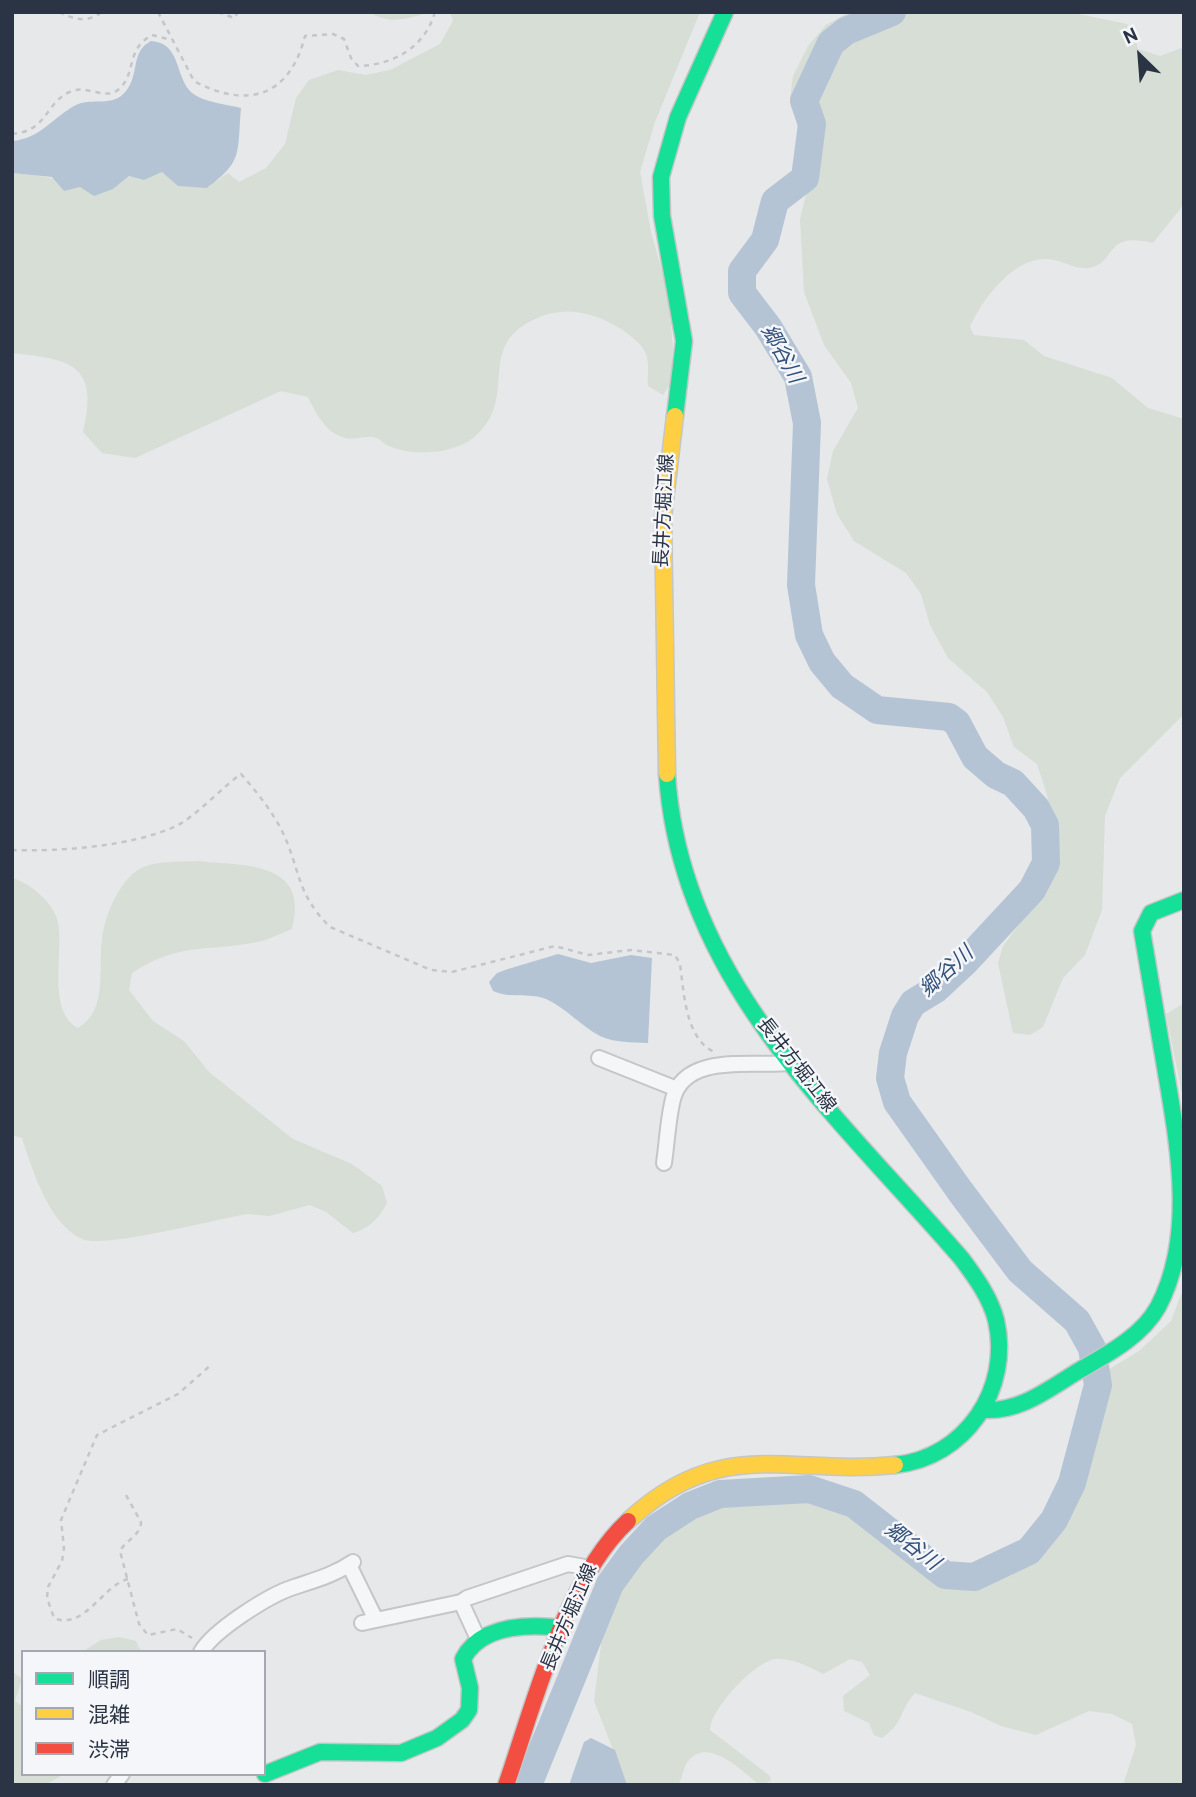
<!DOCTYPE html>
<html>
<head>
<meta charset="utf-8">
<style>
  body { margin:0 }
  #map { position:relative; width:1196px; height:1797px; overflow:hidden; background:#e6e8ea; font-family:Overpass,"Noto Sans JP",sans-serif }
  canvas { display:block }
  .frame { position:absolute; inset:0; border:14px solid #2b3445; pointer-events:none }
  .legend { position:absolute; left:21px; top:1650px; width:245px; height:126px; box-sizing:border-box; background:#f4f6f9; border:2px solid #a4a8b1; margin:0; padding:9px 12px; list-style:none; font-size:21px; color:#2b3445 }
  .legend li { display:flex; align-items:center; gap:14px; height:35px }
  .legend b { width:35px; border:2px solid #a4a8b1 }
  .north { position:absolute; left:1105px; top:21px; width:70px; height:70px; -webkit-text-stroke:5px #f4f6f9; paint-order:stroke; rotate:335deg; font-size:19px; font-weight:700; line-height:28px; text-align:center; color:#2b3445 }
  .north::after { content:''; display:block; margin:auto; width:24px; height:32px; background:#2b3445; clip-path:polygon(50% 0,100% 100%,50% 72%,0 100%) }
</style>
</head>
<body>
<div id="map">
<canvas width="1196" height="1797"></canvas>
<div class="frame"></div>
<ul class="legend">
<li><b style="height:9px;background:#16e098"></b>順調</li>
<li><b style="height:9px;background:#ffcf43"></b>混雑</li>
<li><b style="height:9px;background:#f24e42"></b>渋滞</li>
</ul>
<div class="north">N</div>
</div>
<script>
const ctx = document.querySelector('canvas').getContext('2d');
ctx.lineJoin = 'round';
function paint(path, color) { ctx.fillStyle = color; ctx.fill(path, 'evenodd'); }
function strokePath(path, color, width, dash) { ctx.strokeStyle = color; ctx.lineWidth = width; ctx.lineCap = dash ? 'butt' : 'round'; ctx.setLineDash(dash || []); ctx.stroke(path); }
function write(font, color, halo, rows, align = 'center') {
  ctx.font = font + ' Overpass,"Noto Sans JP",sans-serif'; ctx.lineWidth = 5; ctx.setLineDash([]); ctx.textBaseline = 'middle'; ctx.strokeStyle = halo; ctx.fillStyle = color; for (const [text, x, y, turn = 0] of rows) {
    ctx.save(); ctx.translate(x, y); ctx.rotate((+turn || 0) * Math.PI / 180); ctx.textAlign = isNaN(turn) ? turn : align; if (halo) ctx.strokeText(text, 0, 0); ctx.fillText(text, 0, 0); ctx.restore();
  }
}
const green = new Path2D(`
  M369,12h62c-24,6 -39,14 -62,0z
  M450,12h250l-45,110 -15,50 11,60 17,60 5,55 -2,36 -8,12 -15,-9c-1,-8 2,-23 -2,-32 -4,-11 -20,-22 -30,-28 -32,-18 -63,-21 -95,1 -40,29 -4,76 -48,111 -20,16 -58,18 -82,9 -7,-2 -11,-9 -18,-10 -9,-1 -19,3 -27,1 -20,-4 -30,-25 -38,-41l-27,-6 -146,67 -33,-5 -19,-21c17,-68 -13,-73 -71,-79v-180c35,1 67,14 101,16l16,-13 15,4 18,-8 45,16 21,-15 11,9 27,-14 19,-24 11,-46 13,-18 29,-10 27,5 25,-5 50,-26 13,-23z
  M849,12h220l58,12 7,9 4,16 22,7 24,-9v157l-31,39c-51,-12 -35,20 -64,25 -14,2 -29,-9 -42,-9 -34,-2 -66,42 -77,68l4,8 50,5 20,16 68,22 36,30 36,11v295l-64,64 -15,38 -3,94 -17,45 -22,23 -20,49 -13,8 -17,-2 -15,-70 5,-17 46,-62 8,-21 -10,-68 -10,-31 -23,-17 -11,-30 -16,-25 -39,-34 -18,-33 -9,-31 -15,-21 -52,-32 -17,-27 -10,-35 6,-28 25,-43 -7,-25 -27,-38 -20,-53 -4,-73 7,-29 -9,-62 -8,-29 3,-23 15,-30 18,-21z
  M198,861c47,5 112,0 94,68 -11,4 -23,11 -35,13 -51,10 -78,0 -125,31l-3,17 24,31 31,20 25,31 84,67 59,25 30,22 5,17c-8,15 -17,25 -34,30l-27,-21 -16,-7 -41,11 -22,-2c-30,5 -144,35 -165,25 -34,-16 -49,-68 -60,-101l-10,-3v-257c16,4 38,22 44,38 11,26 -12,94 22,112 30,-17 20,-59 24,-89 2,-21 16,-54 33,-67 16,-12 43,-10 63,-11z
  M1184,1003v100l-18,-89z
  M1184,1287v498h-61l13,-40 -4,-21 -20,-10 -23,-3 -53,24 -35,-9 -30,-14 -56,-19c-17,19 -10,29 -33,45l-8,-3 -5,-12 -25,-12 -1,-15 27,-21 -8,-13 -12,-3 -27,15c-13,-7 -32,-17 -48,-15 -21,3 -65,51 -65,71l60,46 1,5 -11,4c-18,-13 -50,-48 -71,-25 -6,6 -6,18 -11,25h-51l-33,-84 7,-56 -13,-18 6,-18 28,-49 29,-32 43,-27 48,-16 62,-3 48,11 90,77 29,4 53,-25 42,-63 22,-67 7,-41 44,-27 32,-30z
  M119,1637l17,4 5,11h-59l19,-12z
  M12,1671l10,8 -7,22 8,6v67h41l-19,11h-33z`);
const water = new Path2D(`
  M151,41c29,2 24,32 38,49 10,12 37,14 52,18 -4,44 3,53 -34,80l-29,-2 -16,-14 -18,8 -15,-4 -16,13 -19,7 -14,-9 -16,4 -12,-14 -40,-4v-32c28,-2 41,-24 64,-36 16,-8 37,3 50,-14 14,-17 4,-39 25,-50z
  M558,954l33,9 40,-8 21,3 -4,85c-16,-1 -33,0 -48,-7 -19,-10 -34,-28 -54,-37 -18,-7 -36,0 -53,-8l-4,-9 8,-9 11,-4z
  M591,1738l24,12 12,35h-58l15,-43z`);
const river = new Path2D(`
  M528,1785l82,-201 21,-29 25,-27 34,-22 30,-12 89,-5 45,15 91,71 29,2 55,-26 25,-31 18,-37 26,-98 -6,-37 -15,-27 -57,-50 -60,-80 -63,-89 -7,-24 3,-25 12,-37 8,-13 23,-14 29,-27 67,-72 14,-27 -1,-38 -9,-17 -23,-25 -17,-8 -21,-18 -18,-34 -8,-6 -72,-7 -35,-24 -20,-24 -13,-27 -8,-50 6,-162 -9,-46 -30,-50 -26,-34v-22l23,-31 10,-39 30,-23 7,-54 -8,-23 27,-58 15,-12 46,-19`);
const path = new Path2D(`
  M59,12c16,8 28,11 43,0
  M158,12l36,69c54,29 96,15 111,-45l28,-2 11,5 7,19 7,8c36,-1 67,-19 77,-54
  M218,12l16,6 4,-6
  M12,134c37,-3 33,-33 60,-43 15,-6 34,10 47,-2 18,-16 6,-39 33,-54l19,5
  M12,744l1,-1
  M12,850c46,2 124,-4 166,-25 15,-7 46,-39 63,-51 15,17 31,37 41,57 19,39 13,61 48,96l101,43 21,2 103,-26 33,9 43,-5 44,5 5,9c4,28 5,74 34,88
  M126,1495l15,27c0,13 -15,18 -21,29l19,73 9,11 29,-6 15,9
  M128,1579c-25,6 -44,52 -74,39l-7,-20 1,-11 14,-26 2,-13 -3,-28 36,-85 81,-41 34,-30`);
const street = new Path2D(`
  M599,1058l78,31
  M664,1163c3,-21 4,-44 9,-64 12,-47 81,-32 116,-36
  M349,1565l27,55
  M461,1602l6,-4 101,-34 22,4
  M362,1623l99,-21 18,39
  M201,1652c13,-22 68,-57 93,-65 21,-7 40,-12 59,-25
  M114,1785l8,-11`);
const fast = new Path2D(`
  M675,416l9,-75 -22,-125 -1,-39 17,-60 47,-105
  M667,774c13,206 170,340 295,485 14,19 28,38 34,61 16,69 -31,138 -101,145
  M984,1410c37,2 66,-22 96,-40 28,-16 62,-34 78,-63 38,-72 20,-163 7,-240 -8,-45 -15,-91 -23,-136l9,-18 33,-13
  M265,1774l55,-22 81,1 36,-15 25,-18 7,-10 1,-22 -7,-29c18,-35 65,-35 100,-31`);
const slow = new Path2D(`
  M667,774l-4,-257 12,-101
  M628,1521c93,-87 160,-45 267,-56`);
const jam = new Path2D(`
  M506,1785c28,-80 59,-206 122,-264`);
const streetNames = [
  ["長井方堀江線",666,511,-87],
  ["長井方堀江線",795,1066,52],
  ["長井方堀江線",571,1618,-67]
];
const waterNames = [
  ["郷谷川",780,355,61],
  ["郷谷川",948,973,-42],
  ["郷谷川",911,1548,38]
];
paint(green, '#d6ded6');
paint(water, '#b4c4d5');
strokePath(river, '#b4c4d5', 28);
strokePath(street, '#c4c6c8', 18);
strokePath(fast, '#c4c6c8', 19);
strokePath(slow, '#c4c6c8', 19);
strokePath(jam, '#c4c6c8', 19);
strokePath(path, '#c5c6ca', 2.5, [5, 5]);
strokePath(street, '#f5f6f7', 14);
strokePath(fast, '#16e098', 16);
strokePath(slow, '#ffcf43', 16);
strokePath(jam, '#f24e42', 16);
write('19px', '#2b3445', '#f4f6f9', streetNames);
write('italic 21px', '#34527a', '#f4f6f9', waterNames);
</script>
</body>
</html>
